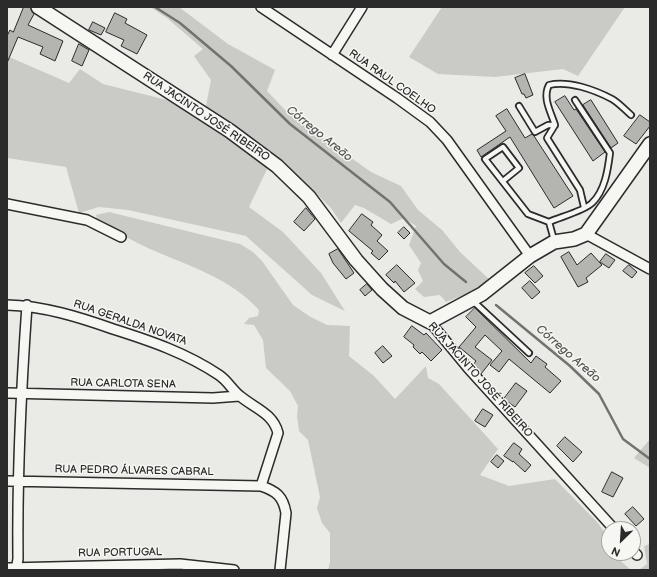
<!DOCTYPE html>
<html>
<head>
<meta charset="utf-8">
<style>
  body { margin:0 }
  #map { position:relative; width:657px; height:577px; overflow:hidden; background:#eaeae6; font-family:"Balsamiq Sans",sans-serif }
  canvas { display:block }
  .frame { position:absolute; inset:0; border:8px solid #2b2b2b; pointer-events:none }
  .north { position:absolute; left:601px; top:521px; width:40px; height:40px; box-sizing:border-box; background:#f6f6f2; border:1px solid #a5a5a2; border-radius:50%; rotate:205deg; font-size:11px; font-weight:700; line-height:16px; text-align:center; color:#2b2b2b }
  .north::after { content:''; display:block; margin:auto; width:14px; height:18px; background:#2b2b2b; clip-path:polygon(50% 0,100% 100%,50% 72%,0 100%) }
</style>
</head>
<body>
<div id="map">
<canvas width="657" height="577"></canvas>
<div class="frame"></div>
<div class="north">N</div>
</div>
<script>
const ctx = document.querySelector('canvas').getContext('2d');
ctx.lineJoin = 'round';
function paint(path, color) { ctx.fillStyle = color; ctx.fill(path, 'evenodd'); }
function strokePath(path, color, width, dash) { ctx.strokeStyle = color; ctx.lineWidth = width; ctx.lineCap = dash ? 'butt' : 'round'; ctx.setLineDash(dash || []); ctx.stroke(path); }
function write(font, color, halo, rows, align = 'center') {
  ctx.font = font + ' "Balsamiq Sans",sans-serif'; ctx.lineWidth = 3; ctx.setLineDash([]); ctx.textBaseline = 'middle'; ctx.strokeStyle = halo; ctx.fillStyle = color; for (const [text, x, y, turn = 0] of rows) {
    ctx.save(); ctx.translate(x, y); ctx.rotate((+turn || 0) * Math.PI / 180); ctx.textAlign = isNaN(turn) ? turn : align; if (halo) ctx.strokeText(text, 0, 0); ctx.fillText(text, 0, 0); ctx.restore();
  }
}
const green = new Path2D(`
  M150,7h29l49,37 47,26 -8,21 21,22 83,59 30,14 17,24 24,20 18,22 30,28 -16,11 -28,11 -6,-7 -16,2 -9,-8 8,-8 -5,-11 3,-7 -12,-18 7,-19 -12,-8 -13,6 -27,-16 -9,-3 -14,18 -10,-15 -48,-47 -78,-50 6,-31 -17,-24 9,-7 -36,-31z
  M442,7h183l-47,69 -15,-7 -68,8 -57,-3 -29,-17z
  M7,56l62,27 11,-14 23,15 72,18 94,63 -20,42 34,25 38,41 24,38 -33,-16 -66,-59 -118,-26 -29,-3 -20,6 -13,-46 -59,-9z
  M109,212l131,32 13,8 9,9 31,44 16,11 18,9 23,1 -1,30 25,20 21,23 31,-33 2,12 11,6 59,65 -18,26 29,11 46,-7 43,44 11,16v14h5l1,3 16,14h-303l2,-8v-29l-8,-10 -5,-15 3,-11 -12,-57 -9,-9 -2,-15 1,-10 -8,-15 -24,-23 -3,-28 -9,-15 -10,-1 5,-6 9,-2 1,-6c-27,-31 -72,-45 -109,-61 -17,-8 -35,-18 -52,-26l-2,-8z
  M650,439v29l-16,-10z
  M650,544v26h-11l8,-6 -3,-18z`);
const stream = new Path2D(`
  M155,7l25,16 51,43 59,58 100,78 54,62 22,18
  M496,305l74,61 29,28 24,45 27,20`);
const building = new Path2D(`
  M24,7h6l4,7 -6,11 35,16 -8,20 -15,-7 3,-7 -25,-10 -11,26v-27l3,-6 3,2z
  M115,13l12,6 -2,4 22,12 -10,19 -16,-8 3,-6 -18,-8z
  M93,22l12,6 -4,7 -12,-5z
  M79,44l10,6 -7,16 -10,-5z
  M525,74l8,21 -7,3 -2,-4h-2l-7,-16z
  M565,96l9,14 2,-1 29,43 -12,9 -38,-59z
  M591,100l27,43 -7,5 -28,-43z
  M507,109l18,29 7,-4 2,2 39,60 -19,12 -44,-71 -29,20 -4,-7 29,-19 -10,-15z
  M640,115l10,7v4l-14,18 -12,-8z
  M306,208l9,11 -11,12 -10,-9z
  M362,214l11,8 -2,3 11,10 -5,6 11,10 -9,9 -8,-7 2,-2 -24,-20z
  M404,227l6,6 -6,6 -6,-6z
  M338,249l16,24 -8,6 -13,-16 -4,-9z
  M569,252l8,13 14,-12 11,12 -16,13 2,4 -10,5 -17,-30z
  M606,254l9,6 -6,8 -9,-6z
  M397,265l18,18 -11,9 -9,-11 -1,2 -8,-8z
  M629,265l8,7 -5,6 -9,-7z
  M534,266l9,10 -8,7 -10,-10z
  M530,281l10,11 -8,7 -10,-11z
  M367,284l5,6 -7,6 -5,-6z
  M475,308l56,55 5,-7 11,8 -2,3 16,14 -11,12 -41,-34 -10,13 -9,-7 12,-14 -17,-16 -10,12 17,13 -11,14 -8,-9 3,-4 -17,-14 17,-20 -10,-10z
  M412,326l12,9 2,-2 16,17 -11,11 -9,-9 -2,2 -7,-7 1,-2 -10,-8z
  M383,346l9,10 -9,7 -8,-10z
  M516,383l11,8 -12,16 -11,-8z
  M483,409l10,6 -8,12 -10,-6z
  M565,437l17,15 -9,10 -16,-16z
  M514,443l8,6 -3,5 12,11 -6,7 -12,-11v1l-9,-6z
  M497,455l7,6 -6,7 -7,-6z
  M612,472l11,6 -10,19 -11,-5z
  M633,507l11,12 -8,7 -11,-12z`);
const lane = new Path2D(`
  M519,106l16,26 13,-7h7
  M503,181l16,-13 -16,-21 -18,12 43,55 21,8c11,-5 35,-11 43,-19 13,-12 16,-34 18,-50l-35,-53
  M584,207l-4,-17 -33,-52 8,-13c-4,-13 -13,-27 -6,-40 19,-5 46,5 63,14 7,4 13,11 19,16
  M549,222l5,18
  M473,301l56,52`);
const street = new Path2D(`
  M261,7l136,91 33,24 17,18 83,116
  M332,55l30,-48
  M7,204l80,16 34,17
  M586,234l64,35
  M7,305c37,1 72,12 106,24 38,12 73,24 106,46 9,6 13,15 21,21 14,12 33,17 38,37l-17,53c15,5 22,10 25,27l-6,57
  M430,322l38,46 146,161
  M7,393l206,5 26,-2
  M7,481l254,5
  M633,551l4,4
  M7,568l173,-4 54,6
  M16,570l2,-11c-1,-85 3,-169 9,-254`);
const secondary = new Path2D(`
  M38,7l192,124 47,35 32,31 47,63 26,29 21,19 27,14 52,-28 48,-38 24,-14 20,-3 12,-5 64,-90`);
const streetNames = [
  ["RUA RAUL COELHO",392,82,35],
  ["RUA JACINTO JOSÉ RIBEIRO",206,117,34],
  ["RUA GERALDA NOVATA",130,323,19],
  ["RUA JACINTO JOSÉ RIBEIRO",480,380,48],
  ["RUA CARLOTA SENA",123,384,1],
  ["RUA PEDRO ÁLVARES CABRAL",134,471,1],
  ["RUA PORTUGAL",120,553,-1]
];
const waterNames = [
  ["Córrego Areão",319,134,39],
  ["Córrego Areão",568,354,41]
];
paint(green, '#cacac7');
strokePath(stream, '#727270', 2.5);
paint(building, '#b4b4b1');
strokePath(building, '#2b2b2b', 1);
strokePath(lane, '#2b2b2b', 8);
strokePath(street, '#2b2b2b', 12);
strokePath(secondary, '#2b2b2b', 16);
strokePath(lane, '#f6f6f2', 4.5);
strokePath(street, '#f6f6f2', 9);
strokePath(secondary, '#f6f6f2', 13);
write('11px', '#2b2b2b', '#f6f6f2', streetNames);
write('italic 12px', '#545453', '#f6f6f2', waterNames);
</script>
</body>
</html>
